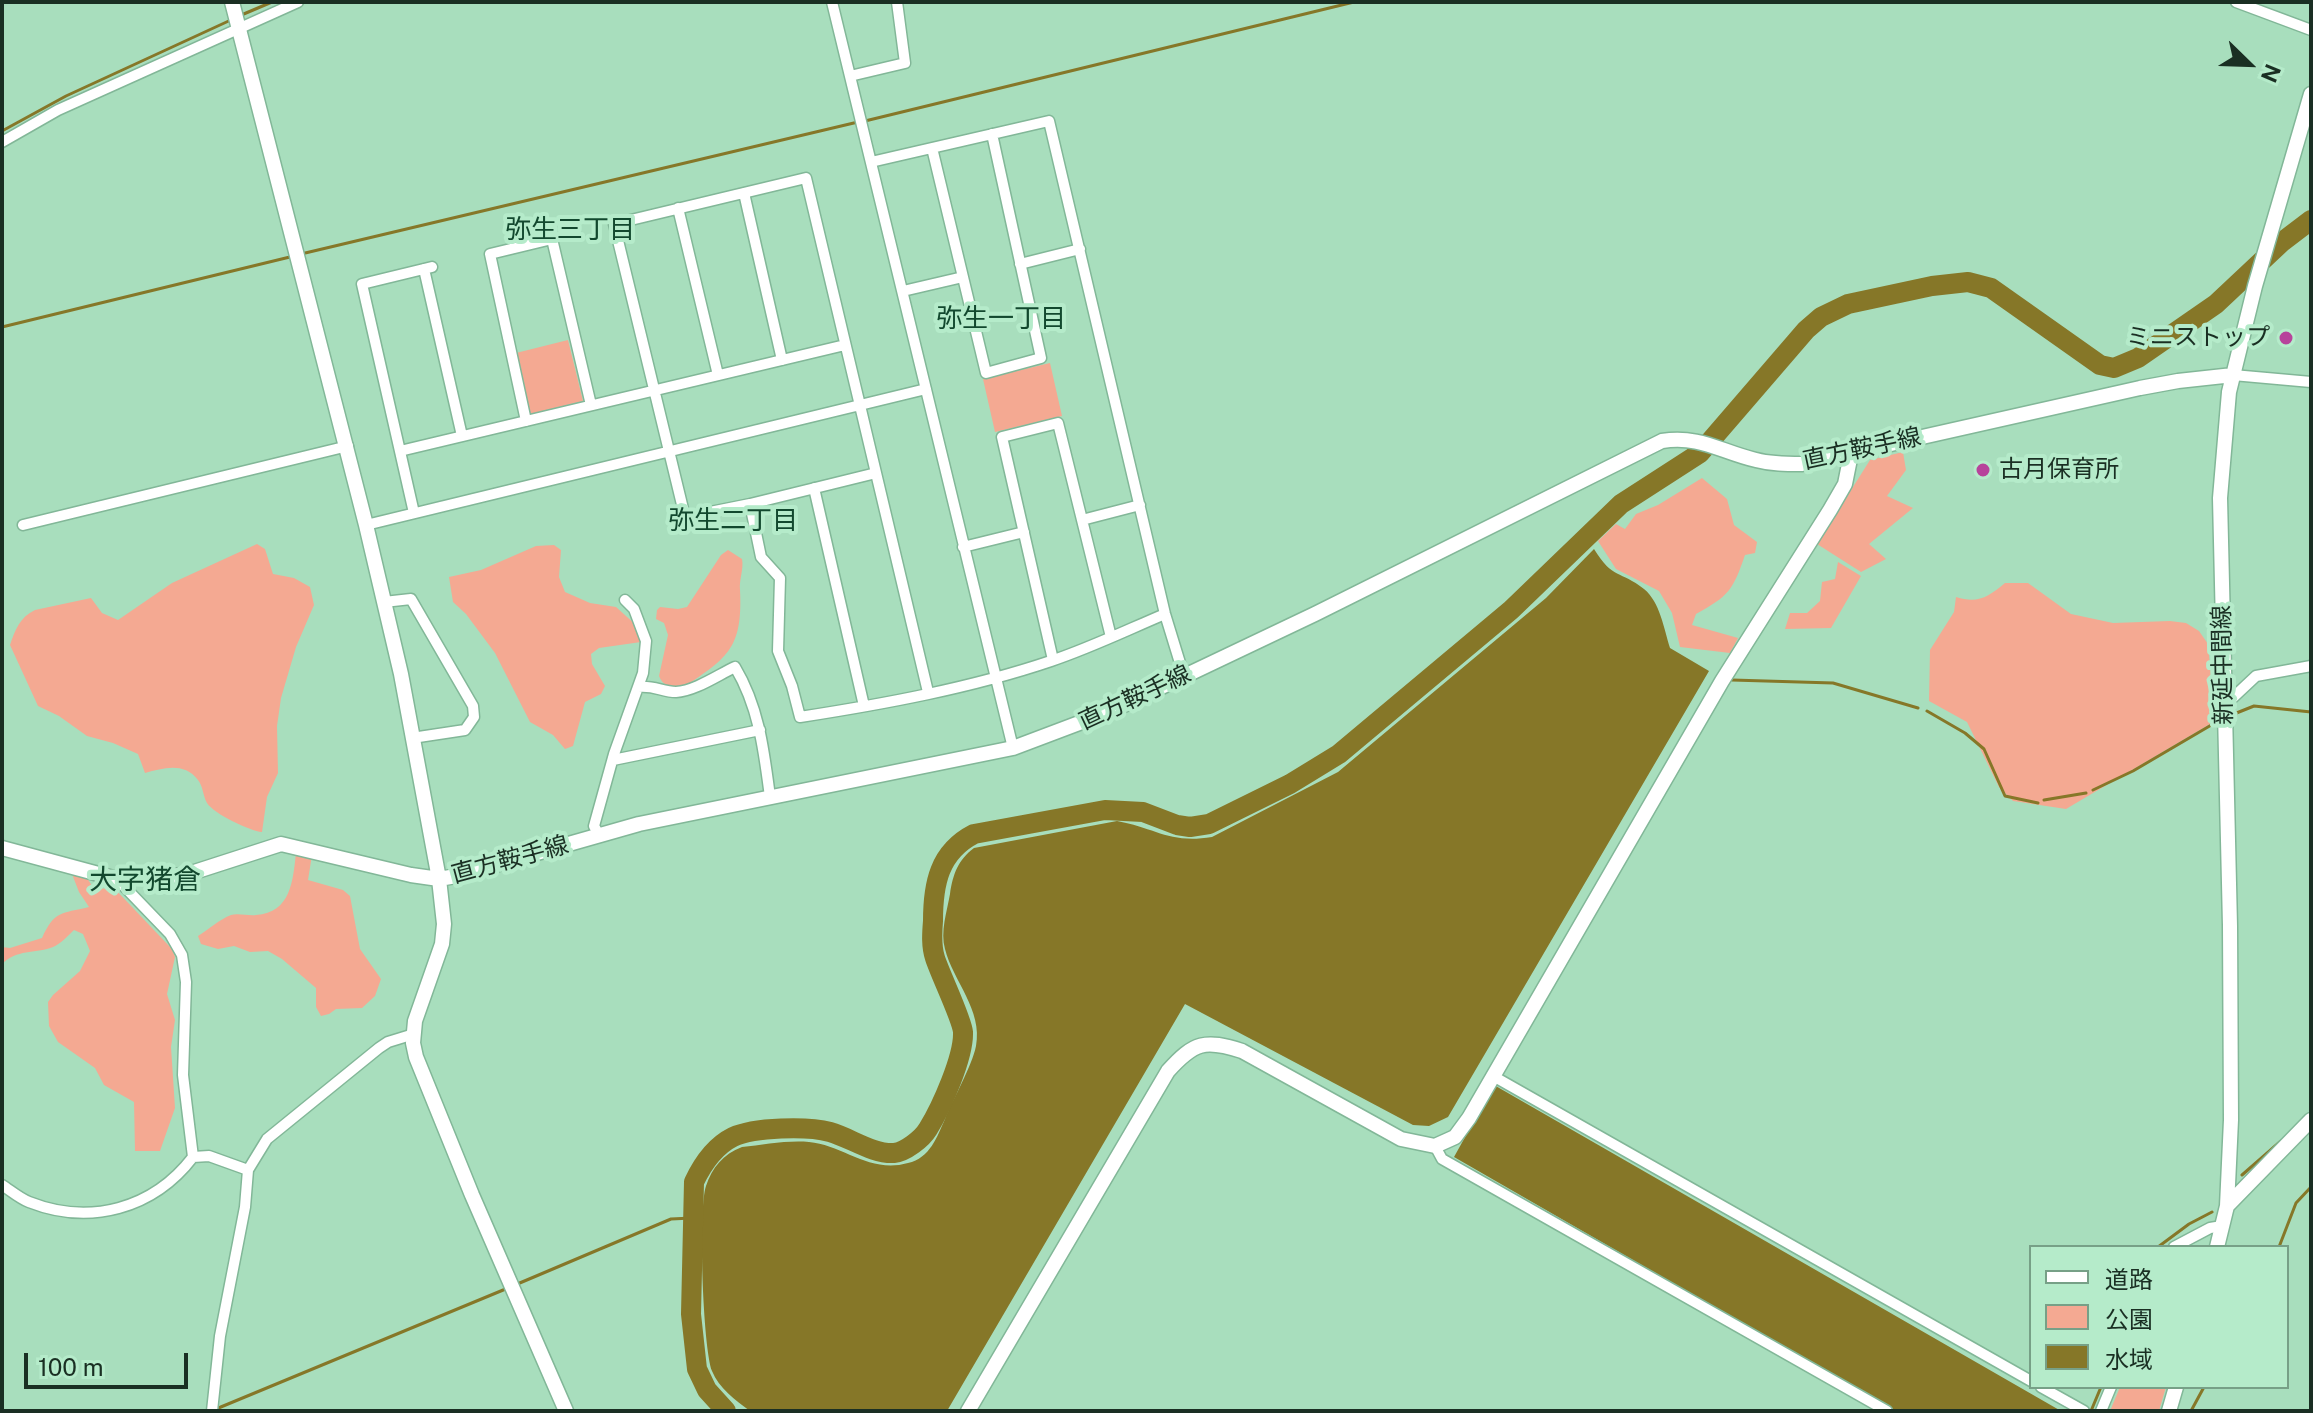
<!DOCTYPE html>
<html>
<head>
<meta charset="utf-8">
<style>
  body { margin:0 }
  #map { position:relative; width:2313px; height:1413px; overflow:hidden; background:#a8debd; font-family:"Public Sans","Noto Sans JP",sans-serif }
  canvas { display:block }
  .frame { position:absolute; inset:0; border:4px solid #1a2f23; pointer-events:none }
  .legend { position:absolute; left:2029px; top:1245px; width:260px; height:144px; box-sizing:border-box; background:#b5ebca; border:2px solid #77a087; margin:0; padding:10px 14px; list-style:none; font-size:24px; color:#1a2f23 }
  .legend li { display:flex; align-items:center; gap:16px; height:40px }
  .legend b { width:40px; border:2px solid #77a087 }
  .north { position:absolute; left:2209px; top:24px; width:80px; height:80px; -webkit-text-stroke:6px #b5ebca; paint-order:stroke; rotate:113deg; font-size:22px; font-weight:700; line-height:32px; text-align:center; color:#1a2f23 }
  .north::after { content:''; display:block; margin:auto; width:28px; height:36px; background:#1a2f23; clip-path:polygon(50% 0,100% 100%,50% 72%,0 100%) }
  .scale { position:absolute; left:24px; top:1353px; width:164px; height:36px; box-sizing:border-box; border:4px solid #1a2f23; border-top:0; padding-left:10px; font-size:24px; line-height:28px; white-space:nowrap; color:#1a2f23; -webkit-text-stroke:6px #b5ebca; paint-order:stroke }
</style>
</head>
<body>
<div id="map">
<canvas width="2313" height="1413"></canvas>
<div class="frame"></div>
<ul class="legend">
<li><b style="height:10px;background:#fff"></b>道路</li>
<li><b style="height:22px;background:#f4a992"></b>公園</li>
<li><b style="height:22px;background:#867728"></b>水域</li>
</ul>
<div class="north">N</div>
<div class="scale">100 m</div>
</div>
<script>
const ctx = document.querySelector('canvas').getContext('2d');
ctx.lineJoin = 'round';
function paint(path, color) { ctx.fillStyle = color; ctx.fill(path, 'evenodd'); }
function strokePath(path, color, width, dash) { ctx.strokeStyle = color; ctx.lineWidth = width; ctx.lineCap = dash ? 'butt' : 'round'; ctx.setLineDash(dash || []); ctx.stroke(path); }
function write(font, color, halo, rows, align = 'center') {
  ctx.font = font + ' "Public Sans","Noto Sans JP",sans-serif'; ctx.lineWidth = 8; ctx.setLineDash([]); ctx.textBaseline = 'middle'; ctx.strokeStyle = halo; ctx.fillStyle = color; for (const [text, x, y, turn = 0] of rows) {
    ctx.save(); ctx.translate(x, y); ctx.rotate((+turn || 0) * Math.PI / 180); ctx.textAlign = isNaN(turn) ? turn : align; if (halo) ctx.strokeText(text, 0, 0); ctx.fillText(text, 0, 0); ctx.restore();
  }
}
const green = new Path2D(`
  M568,340l15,61 -53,13 -14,-61z
  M1050,363l12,53 -67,16 -12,-53z
  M1903,452l3,18 -19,26 26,12 -44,36 17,15 -25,13 -44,-28 53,-84z
  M1702,478l25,21 7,26 23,17 -2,11 -10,2c-12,35 -16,41 -49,59l-4,11 46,13 -8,15 -50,-6 -8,-34 -13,-22 -43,-22 -18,-28 18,-17 9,5 11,-15 22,-9z
  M257,544l8,5 8,25 21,4 16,9 4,18 -18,42 -15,51 -4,28 1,47 -11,24 -5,35c-12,-1 -48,-18 -55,-29 -4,-7 -4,-17 -9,-23 -14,-18 -34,-12 -53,-7l-7,-19 -25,-11 -26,-7 -28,-20 -21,-10 -28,-61c5,-15 10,-28 25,-35l56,-12 11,15 16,7 54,-37z
  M554,545l7,5 -2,27 6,15 25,11 26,4 20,18 5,17 -42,6 -8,6 1,10 13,22 -4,8 -16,8 -12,44 -8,3 -12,-14 -23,-13 -35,-69 -29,-39 -13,-12 -4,-25 32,-7 55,-24z
  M728,550l14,9c2,10 -3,20 -2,31 3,61 -14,68 -60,100 -9,-2 -18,-5 -21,-14l9,-41 -4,-12 -8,-4 1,-9 3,-3 18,2 9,-2 34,-52z
  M1838,562l23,14 -30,52 -46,1 5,-16h17l13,-12 2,-19 13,-3z
  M2005,583h23l43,31 42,9 57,-2 16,2 13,8 9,13 7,77 -149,88 -53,-8 -14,-14 -32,-65 -38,-21 1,-51 24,-38 2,-15c22,7 32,0 49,-14z
  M296,853l16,2 -4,25 35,10 7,6 10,53 21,30 -6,17 -13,12 -26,1 -7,5 -8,2 -5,-9v-19l-34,-29 -14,-8 -18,1 -16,-6 -16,3 -17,-5 -3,-8c10,-6 22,-17 33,-21 7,-2 18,1 25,0 35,-2 37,-35 40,-62z
  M72,874l15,4 7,11 20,-1 58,61 3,8 -8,37 8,26 -4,27 4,61 -15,43h-25l-1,-49 -30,-17 -9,-17 -37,-26 -9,-16 -1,-24 5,-7 27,-24 10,-20 -7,-17 -9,-4c-6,6 -14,14 -21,17 -19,7 -36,2 -51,17v-17l8,1 32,-10c13,-28 19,-24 47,-31l-10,-15z
  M2120,1387h46l-7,24h-49z`);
const water = new Path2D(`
  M1594,549c19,31 26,21 50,40 16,13 20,40 26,59l39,23 -261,446 -19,9 -16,-1 -228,-121 -238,407h-197c-15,-11 -31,-23 -38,-40 -9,-24 -14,-162 -6,-185 6,-18 17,-32 36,-39 21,-2 45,-7 67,-5 34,3 61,32 99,21 22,-5 29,-26 37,-44 8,-20 27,-53 31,-73 7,-36 -23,-65 -31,-97 -5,-17 2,-38 5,-55 3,-20 8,-34 24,-46l143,-27c39,7 52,23 95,16l126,-65 208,-174z
  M1494,1085l567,326h-166l-441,-254z`);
const stream = new Path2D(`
  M239,16l33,-14
  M865,121l489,-119
  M2,131l64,-35 167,-77
  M301,254l557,-132
  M2,327l292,-71
  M1732,680l101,3 85,25
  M1927,711l38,22 19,16 21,47 33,7
  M2234,714l20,-8 57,6
  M2093,790l40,-19 80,-47
  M2044,800l42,-7
  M2242,1175l39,-34
  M2158,1247l31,-23 23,-12
  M2279,1247l17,-44 15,-16
  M515,1285l156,-66 21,-1
  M216,1409l292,-121
  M2091,1411l10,-24
  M2191,1411l13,-24`);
const river = new Path2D(`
  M726,1411l-19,-21 -10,-21 -6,-55 3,-132c8,-17 21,-36 39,-45 21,-10 75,-11 97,-5 21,6 42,22 64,21 11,-1 28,-14 34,-24 13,-21 36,-72 35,-97 -1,-13 -23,-58 -28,-74 -4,-12 -3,-25 -2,-37 0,-37 6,-69 41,-87l131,-24 38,2 34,13 13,2 19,-3 81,-40 49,-30 172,-144 110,-106 79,-51 106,-123 15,-13 27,-13 84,-18 36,-4 23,6 109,77 14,3 24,-10 78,-54 66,-62 29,-22`);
const street = new Path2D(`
  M832,2l181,746
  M2236,2l75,28
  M850,76l55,-13 -8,-61
  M2,142l56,-32 240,-108
  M932,148l54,225 55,-15 -49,-224
  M871,162l178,-41 116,493 19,62
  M744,193l38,167
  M678,208l40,167
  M1020,264l60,-15
  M424,269l38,167
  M903,291l60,-14
  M2233,375l78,7
  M526,421l-36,-167 62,-15 39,166
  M400,451l445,-106
  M814,488l50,218
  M750,504l126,-31
  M414,513l-52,-229 70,-17
  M1082,520l58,-15
  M23,525l325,-79
  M366,525l560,-136
  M963,547l61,-15
  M384,602l27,-3 62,107 1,11 -9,13 -53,8
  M1053,660l-51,-223 56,-14 53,214
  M638,687c16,-2 24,5 38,5 19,-1 42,-17 59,-25 24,40 29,84 35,130
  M928,692l-122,-514 -192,46 71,293 65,-13 11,53 19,21 -2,73 14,35 8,31c84,-13 171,-29 251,-56 39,-13 76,-31 114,-47
  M2224,706l32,-30 55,-10
  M613,760l147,-30
  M599,835l-5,-9 20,-72 29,-81 3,-32 -12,-32 -9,-9
  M1493,1076l538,305
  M1435,1146l7,13 445,252
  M193,1157l16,-1 39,14
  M2,1185c8,5 17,13 27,17 61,24 124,7 164,-45l-10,-82 3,-93 -4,-27 -12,-21 -53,-55
  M2174,1247l36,-19 12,-2
  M2041,1387l43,24
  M212,1411l8,-75 25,-129 3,-37 19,-31 112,-91 9,-6 26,-8
  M2101,1411l10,-24`);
const secondary = new Path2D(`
  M232,2l134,523 35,149 38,205 5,45 -2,20 -27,77 -2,22 3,14 56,138 94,216
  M2,848l115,31 68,-4 96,-31 130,31 28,4 17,-3 183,-52 374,-76 98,-37 204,-97 347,-173c38,-6 59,11 94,19 15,4 30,4 46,4l338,-76 38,-7 55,-6
  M2227,1206l84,-86
  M2217,1247l10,-41 4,-86 -1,-194 -10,-428 9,-106 26,-106 56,-192
  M968,1411l200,-340c26,-29 37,-32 74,-20l159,88 34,7 20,-9 14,-19 253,-437 108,-171 15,-26 6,-30
  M2169,1411l7,-24`);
const markers = [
  [2286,338,8,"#b7439b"],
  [1983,470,8,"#b7439b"]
];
const poiNames = [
  ["ミニストップ",2270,338],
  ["古月保育所",1999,470,"left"]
];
const streetNames = [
  ["直方鞍手線",1862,449,-12],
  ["新延中間線",2223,665,-91],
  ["直方鞍手線",1135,698,-25],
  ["直方鞍手線",510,860,-15]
];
const neighbourhoodNames = [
  ["弥生三丁目",570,230],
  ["弥生一丁目",1001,319],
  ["弥生二丁目",733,521]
];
const quarterNames = [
  ["大字猪倉",145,880]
];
paint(green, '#f4a992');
paint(water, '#867728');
strokePath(stream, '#867728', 3);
strokePath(river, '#867728', 20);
strokePath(street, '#82b798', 13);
strokePath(secondary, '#82b798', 17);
strokePath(street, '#fff', 10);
strokePath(secondary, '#fff', 14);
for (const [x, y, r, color] of markers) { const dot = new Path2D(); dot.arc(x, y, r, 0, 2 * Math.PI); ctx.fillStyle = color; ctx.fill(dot); strokePath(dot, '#b5ebca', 3); }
write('24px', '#1a2f23', '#b5ebca', poiNames, 'right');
write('24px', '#1a2f23', '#b5ebca', streetNames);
write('26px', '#12482e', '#b5ebca', neighbourhoodNames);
write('28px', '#12482e', '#b5ebca', quarterNames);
</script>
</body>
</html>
